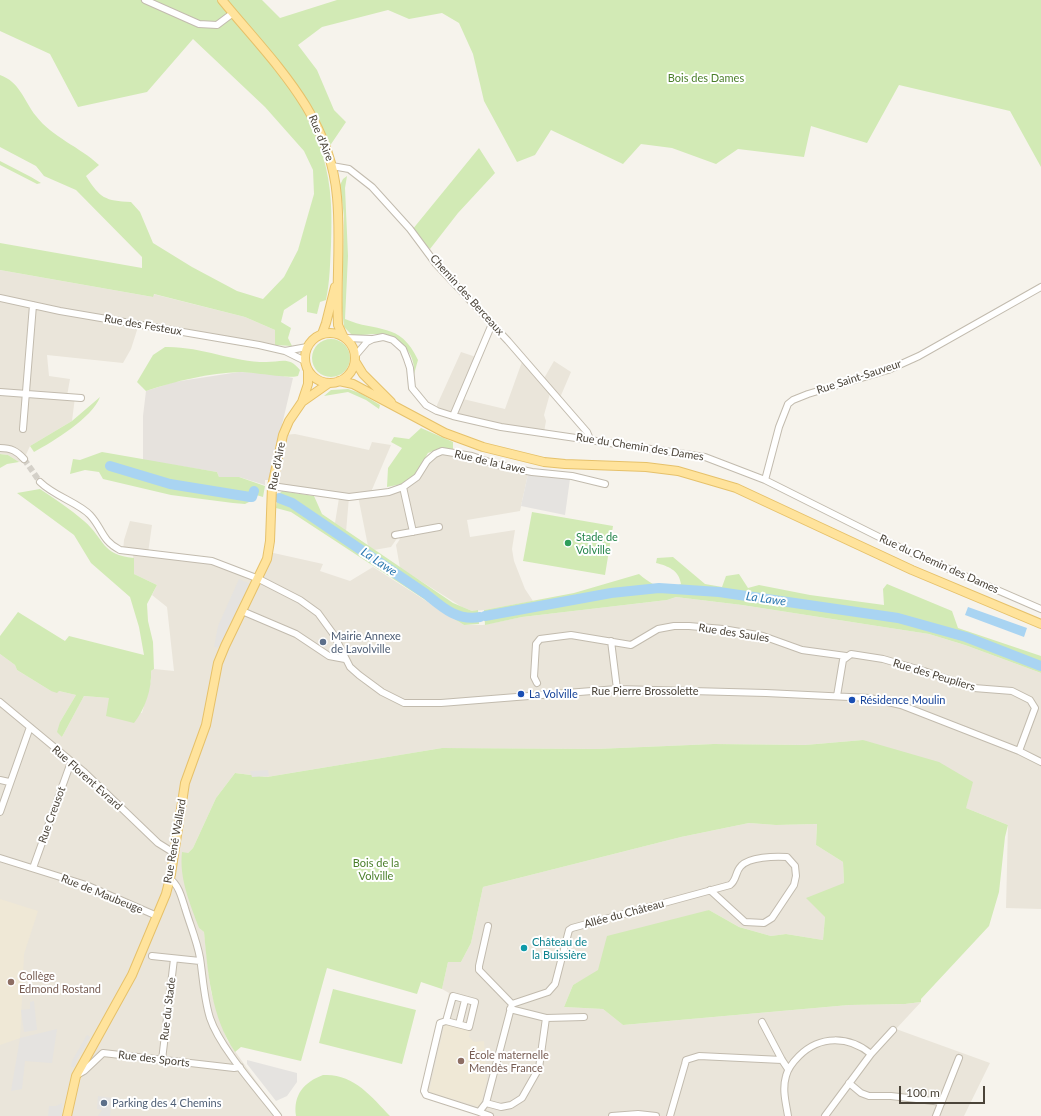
<!DOCTYPE html>
<html>
<head>
<meta charset="utf-8">
<style>
  body { margin:0 }
  #map { position:relative; width:1041px; height:1116px; overflow:hidden; background:#f6f3ec; font-family:Lato,sans-serif }
  canvas { display:block }
  .scale { position:absolute; left:899px; top:1086px; width:86px; height:18px; box-sizing:border-box; border:2px solid #4b4439; border-top:0; padding-left:5px; font-size:12px; line-height:14px; white-space:nowrap; color:#4b4439; -webkit-text-stroke:3px #fff; paint-order:stroke }
</style>
</head>
<body>
<div id="map">
<canvas width="1041" height="1116"></canvas>
<div class="scale">100 m</div>
</div>
<script>
const ctx = document.querySelector('canvas').getContext('2d');
ctx.lineJoin = 'round';
function paint(path, color) { ctx.fillStyle = color; ctx.fill(path, 'evenodd'); }
function strokePath(path, color, width, dash) { ctx.strokeStyle = color; ctx.lineWidth = width; ctx.lineCap = dash ? 'butt' : 'round'; ctx.setLineDash(dash || []); ctx.stroke(path); }
function write(font, color, halo, rows, align = 'center') {
  ctx.font = font + ' Lato,sans-serif'; ctx.lineWidth = 4; ctx.setLineDash([]); ctx.textBaseline = 'middle'; ctx.strokeStyle = halo; ctx.fillStyle = color; for (const [text, x, y, turn = 0] of rows) {
    ctx.save(); ctx.translate(x, y); ctx.rotate((+turn || 0) * Math.PI / 180); ctx.textAlign = isNaN(turn) ? turn : align; if (halo) ctx.strokeText(text, 0, 0); ctx.fillText(text, 0, 0); ctx.restore();
  }
}
const residential = new Path2D(`
  M0,270l153,27v-3l92,23 30,13 1,19 -138,-22 -7,22 -8,14 -76,-8 2,21 21,3 -3,17 8,1 -3,24 -42,25 -6,13 -5,3 -11,-7 -8,-1z
  M461,352l18,6 -16,41 42,10 18,-50 20,21 11,-19 17,11 -12,28 -8,-10 -7,25 2,6 -2,11 -43,-5 -64,-16v-6z
  M295,434l74,16 3,-8 19,3 -20,47 32,-5 39,-36 84,19 2,4 -8,37 -53,9 3,17 45,-7 -3,19 2,12 11,28 8,12 -49,9 -12,1 -10,-4 -62,-39 -4,-23 4,-6 -2,-2 -7,10 -17,3 -6,-4 -10,-50 -9,1 -3,35 -11,-9 4,-25 -67,-12 11,-51z
  M130,521l22,4 -4,28 64,8 46,18 11,-27 54,12 -3,7 30,10 23,-14 91,58h19l39,-8 145,-17 9,-3 66,8 187,29 36,11 76,28v236l-35,-1 2,-83 -42,-17 -103,-68 -58,5 -91,-1 -118,5 -154,-1 -175,29 -32,-4 -19,25 -23,50 -5,5 11,75 5,4 7,60 16,48 54,76h-281v-462l15,11 2,5 34,21h8l17,4 -16,27 2,15 22,-41 25,2 33,15 9,-33v-9l3,-2 20,2 -7,-64 -15,-12 5,-10 -23,-11 -1,-22 -10,-1 1,-11z
  M749,823l27,2 41,-1 -1,21 27,17 1,21 -19,34 -2,23 -37,-6 -15,2 -32,-9 -30,-17 -136,75 -9,22 39,2 20,16 226,-20 56,-1 16,-2 -25,27 94,34 -26,53h-478l2,-5 -35,-8 -27,-9 23,-101 -7,-4 6,-27h13l10,-19 12,-56 198,-50z`);
const industrial = new Path2D(`
  M239,372l29,1 25,5 -24,102h-4v5l-26,-8h-20l-2,-5 -74,-12v-44l3,-25 28,-9z`);
const education = new Path2D(`
  M0,899l38,12 -14,43 -4,84 -20,7z
  M445,1022l25,9 -1,6 5,5 10,-1 3,39 -7,27 -51,-15z`);
const green = new Path2D(`
  M0,0h262l18,18 57,-18h704v167l-31,-56 -111,-26 -32,58 -56,-17 -7,31 -66,-8 -22,15 -44,-16 -31,-4 -18,20 -72,-34 -16,25 -18,7 -33,-61 -11,-47 -14,-31 -17,-10 -33,6 -21,-9 -66,17 -24,18 19,25 17,40 12,12 -23,34c9,32 9,56 8,89 -1,18 -1,36 -5,55l-6,2 -3,12 -10,-2v-17l-23,15 -3,12 10,6 -3,10 4,8 -17,-1v-15l-30,-13 -91,-23 -1,3 -153,-27v-27l142,25v-11l-66,-67 -32,-14 -8,-10 -36,-19v-72c20,7 24,26 36,41 16,21 44,31 63,49l-13,11c14,22 19,25 45,26l9,10 13,31 39,24 45,24 26,8 21,-22 14,-27 16,-56 -1,-24 -9,-19 -39,-44 -72,-68 -46,53 -69,15 -28,-53 -50,-23z
  M479,148l16,25 -37,40 -28,36 -18,-19z
  M0,161l31,16 10,6 -4,1 -37,-19z
  M347,176l-2,12 3,68 -3,63c32,14 55,2 73,41l-4,14c2,-23 -17,-40 -40,-40 -7,0 -14,2 -22,1l-8,-8 -2,-18 2,-93 -4,-31 3,-6z
  M312 358a19 19 0 1 1 38 0a19 19 0 1 1-38 0Z
  M165,347c35,-1 67,15 101,15 15,0 23,-6 34,8l-2,6c-7,3 -46,-4 -58,-4 -31,1 -64,9 -94,19l-9,-9 16,-27z
  M348,389l12,4 20,12 -1,4 -13,-9 -18,-8 -24,4 7,-6z
  M100,397c-8,21 -46,44 -66,55l-4,-6 42,-25z
  M421,428l32,14v8h-17l-8,3 -13,22 -13,9 -15,3 1,-19 14,-20 -11,-6 3,-5 15,2z
  M102,452l115,20 2,5h20l26,9 -2,11 -10,-3 -2,7 -6,3 -12,-1 -62,-8 -68,-16 -4,-7 -14,-2 -15,4 3,-15 7,1z
  M0,454l8,1 11,7 -12,2 -7,4z
  M40,489c15,10 30,20 44,32 21,18 17,34 50,37v16l23,11 -10,19 1,17 5,21 1,27 -3,2c1,18 -6,38 -17,52l-28,-7 3,-18 -25,-2 -22,41 -5,-5 3,-10 16,-27 -17,-4 -2,2 -6,-2 -34,-21 -2,-5 -15,-11v-18l18,-24 47,29 4,-5 75,19 -5,-28 -9,-30 -39,-34 -17,-28 -57,-42z
  M282,491l32,5 8,18 131,89 19,8 6,-1 1,14 -15,1 -8,-5 -165,-108 -15,-4 2,-13z
  M532,512l81,14 -8,49 -82,-14z
  M673,557l32,27 17,3 4,-11 13,-2 9,14 11,-3 51,10 74,10 -1,-16 4,-5 65,27 6,17 83,28v17l-76,-28 -36,-11 -187,-29 -66,-8 -9,3 -145,17 -37,8 -1,-15 90,-17 65,-19c14,12 24,17 42,10 -2,-14 -13,-18 -25,-21l1,-5z
  M863,740l76,22 34,20 -7,26 42,17 -3,12 -6,55 -10,34 -68,73v3l-16,2 -56,1 -226,20 -20,-16 -39,-2 9,-22 25,-15 9,-34 102,-26 30,17 32,9 15,-2 37,6 2,-23 -19,-19 38,-15 -1,-21 -27,-17 1,-21 -41,1 -27,-2 -68,14 -198,50 -12,56 -10,19h-13l-6,27 -21,-7 -4,12 -90,-26 -26,93 -60,-14 -6,5c-24,-36 -27,-78 -31,-120l-5,-4c-9,-25 -20,-49 -17,-76l6,1 5,-5 23,-50 19,-25 32,4 175,-29 154,1 118,-5 91,1z
  M333,989l83,21 -14,54 -83,-21z
  M323,1075c30,-2 48,21 67,41h-94c-3,-21 8,-34 27,-41z`);
const parking = new Path2D(`
  M528,474l42,5 -5,36 -44,-9z
  M239,579l11,5 -31,64 -5,-1 4,-21z
  M268,770l1,6 -17,1 -2,-6z
  M34,1001l3,29 -13,2 -3,-22 9,-1v-7z
  M57,1029l-5,34 -27,-2 -3,28 -11,2 9,-53z
  M87,1035l3,2 -13,22 -2,8h-4l1,-6z
  M247,1060l50,13v9l-10,14 -11,5 -29,-37z
  M98,1096l14,2 -2,18h-12l4,-6 -5,-1z
  M62,1103v13h-14l1,-10h7z`);
const water = new Path2D(`
  M968,607l59,21 -3,9 -59,-22z`);
const river = new Path2D(`
  M110,466l60,18 80,13h2l2,-6
  M279,498l13,5 134,91c17,14 31,27 54,23
  M485,616l126,-23 48,-5 60,4 179,26 68,19 75,29`);
const minorTunnel = new Path2D(`
  M24,459l16,23`);
const minor = new Path2D(`
  M145,0l54,24 18,1 16,-12
  M332,166l17,3 23,18 38,42 26,35 72,77 79,91 3,7
  M0,298l60,13 199,34 26,6 20,10
  M346,338l25,1
  M285,351l22,-4
  M355,356l12,-14 6,-3 10,-2 10,3 10,9 4,10 3,9 2,20 14,17 11,6 16,5 48,11 204,30 60,23 140,70 136,59
  M0,392l81,6
  M453,416l39,-92
  M23,429l10,-124
  M0,448c11,0 17,3 24,11
  M765,480l14,-53 9,-23 5,-4 15,-6 80,-24 31,-14 122,-69
  M40,482c14,14 39,21 50,33 13,14 11,25 30,35l92,11 47,18 41,21 18,13 16,22 16,32 9,8 23,17 22,11h37l176,-14 149,4 104,5 31,7 118,46 22,11
  M272,486l77,11 40,-5 14,-5 14,-10 10,-16 8,-7 7,-3 30,5 26,9 34,7 40,4 33,8
  M403,487l10,45
  M395,535l44,-8
  M242,611l54,23 33,22 16,3
  M611,641l6,48
  M537,683l-3,-6 2,-33 4,-5 31,-4 60,10 27,-16 16,-3h15l34,3 40,7 39,14 44,6
  M837,696l6,-36 8,-6 32,5 41,12 50,17 38,3 18,9 5,8 -16,43
  M0,702l83,69 75,72 16,10
  M0,780l9,2
  M0,812l30,-85
  M0,858l86,27 71,31
  M33,868l38,-106
  M170,879c9,6 12,20 15,29 5,17 12,33 15,50 3,20 4,41 10,60 10,30 49,73 68,98
  M488,926l-9,40v4l33,34
  M152,956l48,5
  M510,1009l36,9 38,-1
  M446,1021l7,-25 22,6 -6,25 -23,-6 -6,2 -16,68 2,4 53,17
  M762,1022l20,38 6,9
  M459,1024l6,-24
  M162,1060l12,-101
  M77,1075l7,-4 19,-18 131,15 6,-1
  M849,1083l12,10 8,3h22l51,6
  M486,1103l15,4 10,-2 11,-7 17,-30 7,-50
  M490,1116l-11,-4 7,-9 26,-99 36,-12 7,-8 14,-54 3,-2 158,-43c7,-5 5,-13 11,-19 8,-9 34,-10 46,-9l8,9 1,10 -2,9 -22,33 -8,5 -19,-1 -35,-32
  M612,1116l26,-2 18,2
  M670,1116l15,-52 1,-4 13,-4 83,4
  M788,1116c-2,-13 -6,-26 -2,-40 2,-8 7,-14 13,-20 21,-21 50,-20 72,-2
  M825,1116l46,-62 22,-24
  M936,1116l23,-58`);
const major = new Path2D(`
  M222,0c50,61 108,114 115,197 4,42 -1,85 1,128l5,11
  M305 358a25 25 0 1 1 50 0a25 25 0 1 1-50 0Z
  M322,334l4,-11 9,-36
  M355,361l8,13 28,28
  M339,381l14,3 92,49 38,14 61,15 21,2 81,3 32,4 58,17 176,82 129,54
  M302,402l6,-18v-14
  M67,1116l9,-40 56,-101 34,-81 5,-20 14,-91 21,-58 12,-62 7,-17 42,-87 3,-18 2,-55 11,-51 6,-14 13,-19 27,-19`);
const markers = [
  [568,543,4,"#2e9e5b"],
  [323,642,4,"#5c6f8a"],
  [521,694,4,"#1a4fb4"],
  [852,700,4,"#1a4fb4"],
  [524,948,4,"#0f9aa8"],
  [11,982,4,"#8d6e63"],
  [461,1061,4,"#8d6e63"],
  [104,1103,4,"#5c6f8a"]
];
const parkNames = [
  ["Bois des Dames",706,78],
  ["Bois de la",376,863],
  ["Volville",376,876]
];
const streetNames = [
  ["Rue d'Aire",321,138,68],
  ["Chemin des Berceaux",467,295,48],
  ["Rue des Festeux",143,325,10],
  ["Rue Saint-Sauveur",859,377,-18],
  ["Rue du Chemin des Dames",640,447,9],
  ["Rue de la Lawe",490,462,13],
  ["Rue d'Aire",277,466,-79],
  ["Rue du Chemin des Dames",939,564,24],
  ["Rue des Saules",734,633,9],
  ["Rue des Peupliers",934,675,17],
  ["Rue Pierre Brossolette",645,691],
  ["Rue Florent Evrard",87,778,42],
  ["Rue Creusot",52,815,-70],
  ["Rue René Wallard",175,841,-80],
  ["Rue de Maubeuge",102,894,22],
  ["Allée du Château",624,914,-15],
  ["Rue du Stade",168,1009,-83],
  ["Rue des Sports",154,1059,7]
];
const leisureNames = [
  ["Stade de",576,537],
  ["Volville",576,550]
];
const serviceNames = [
  ["Mairie Annexe",331,636],
  ["de Lavolville",331,649],
  ["Parking des 4 Chemins",112,1103]
];
const transitNames = [
  ["La Volville",529,694],
  ["Résidence Moulin",860,700]
];
const cultureNames = [
  ["Château de",532,942],
  ["la Buissière",532,955]
];
const educationNames = [
  ["Collège",19,976],
  ["Edmond Rostand",19,989],
  ["École maternelle",469,1055],
  ["Mendès France",469,1068]
];
const waterNames = [
  ["La Lawe",379,562,34],
  ["La Lawe",766,599,8]
];
paint(residential, '#eae5da');
paint(industrial, '#e6e2dd');
paint(education, '#efe8d6');
paint(green, '#d2eab5');
paint(parking, '#e5e3e0');
paint(water, '#a9d4f2');
strokePath(river, '#a9d4f2', 10);
strokePath(minorTunnel, '#d4d0c8', 6, [6, 3]);
strokePath(minor, '#c2bbae', 8);
strokePath(major, '#e6c16a', 10);
strokePath(minor, '#fff', 6);
strokePath(major, '#ffe39c', 8);
for (const [x, y, r, color] of markers) { const dot = new Path2D(); dot.arc(x, y, r, 0, 2 * Math.PI); ctx.fillStyle = color; ctx.fill(dot); strokePath(dot, '#fff', 1.5); }
write('11px', '#4a7f2a', '#fff', parkNames);
write('11px', '#4b4439', '#fff', streetNames);
write('11px', '#27864d', '#fff', leisureNames, 'left');
write('11px', '#4e5e75', '#fff', serviceNames, 'left');
write('11px', '#164399', '#fff', transitNames, 'left');
write('11px', '#0d838f', '#fff', cultureNames, 'left');
write('11px', '#785e54', '#fff', educationNames, 'left');
write('italic 12px', '#2e7ab2', '#fff', waterNames);
</script>
</body>
</html>
